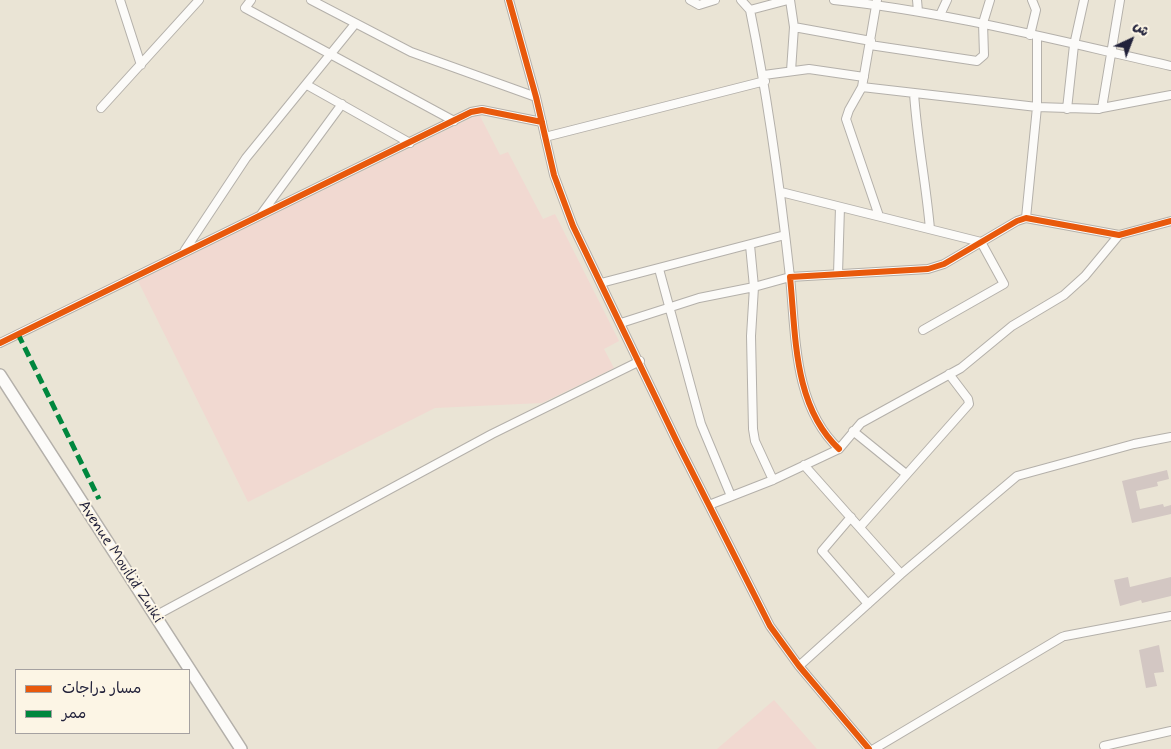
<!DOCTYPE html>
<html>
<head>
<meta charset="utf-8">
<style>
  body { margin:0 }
  #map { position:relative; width:1171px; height:749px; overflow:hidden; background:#eae4d5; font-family:Mynerve,"Playpen Sans Arabic",sans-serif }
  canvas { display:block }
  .legend { position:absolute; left:15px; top:669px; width:175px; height:65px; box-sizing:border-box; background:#fcf5e5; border:1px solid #a5a1a1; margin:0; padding:6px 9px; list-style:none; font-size:15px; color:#22223b }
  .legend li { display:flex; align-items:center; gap:10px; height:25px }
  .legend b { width:25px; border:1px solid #a5a1a1 }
  .north { position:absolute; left:1106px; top:15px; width:50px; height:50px; -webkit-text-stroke:4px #fcf5e5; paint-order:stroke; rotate:43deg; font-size:14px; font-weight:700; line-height:20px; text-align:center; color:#22223b }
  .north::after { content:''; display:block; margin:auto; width:18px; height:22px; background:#22223b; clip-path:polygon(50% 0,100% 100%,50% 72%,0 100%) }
</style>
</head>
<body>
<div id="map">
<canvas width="1171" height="749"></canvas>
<ul class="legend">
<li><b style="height:6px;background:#e8590c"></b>مسار دراجات</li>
<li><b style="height:6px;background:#00873e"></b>ممر</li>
</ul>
<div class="north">ش</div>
</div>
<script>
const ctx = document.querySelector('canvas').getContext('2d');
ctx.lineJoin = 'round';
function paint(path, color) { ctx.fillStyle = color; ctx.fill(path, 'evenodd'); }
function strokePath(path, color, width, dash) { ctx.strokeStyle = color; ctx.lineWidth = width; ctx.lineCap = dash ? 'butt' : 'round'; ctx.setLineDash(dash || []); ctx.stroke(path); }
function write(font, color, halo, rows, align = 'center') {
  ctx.font = font + ' Mynerve,sans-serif'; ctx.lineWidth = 4; ctx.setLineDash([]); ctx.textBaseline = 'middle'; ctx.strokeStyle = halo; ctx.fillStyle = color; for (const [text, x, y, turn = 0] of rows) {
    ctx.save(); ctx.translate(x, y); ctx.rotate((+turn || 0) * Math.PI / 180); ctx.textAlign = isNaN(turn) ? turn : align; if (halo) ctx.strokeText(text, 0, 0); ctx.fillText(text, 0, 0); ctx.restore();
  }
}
const built = new Path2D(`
  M479,114l21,41 8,-3 35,67 12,-5 64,127 -15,8 10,19 -72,35 -107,5 -187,94 -110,-221z
  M774,700l43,49h-100z`);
const building = new Path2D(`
  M1167,470l2,9 -12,3 1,4 -22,5 4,18 23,-5 1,3 7,-2v9l-39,9 -10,-42z
  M1128,577l2,10 41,-10v19l-29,7 -1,-3 -21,6 -6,-26z
  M1159,645l5,27 -10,1 3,13 -11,2 -7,-38z`);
const minor = new Path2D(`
  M120,0l21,65
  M251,0l-6,8 209,113
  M311,0l100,52 125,45
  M509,0l27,97 18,78 19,51 105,218 92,182 29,40 70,83
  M690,0l9,5 16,-5
  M741,0l9,10
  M790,0l4,27 77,14
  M834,0c114,12 225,41 337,66
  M877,0l-15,87 -13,23 -3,9 33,97
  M917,0l1,11
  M940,15l7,-15
  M1030,35l6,-25 -4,-10
  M870,45l107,16 7,-6 -1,-32 7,-23
  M791,71l3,-44
  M764,75l45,-6 55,8
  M307,85l103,58
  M862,87l175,20 62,2 3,-1 18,-108
  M914,93c3,46 12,90 16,136
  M101,108l98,-108
  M1102,108l69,-13
  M1067,109l7,-64 10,-45
  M545,137l220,-56
  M781,192l200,50 23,42 -81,46
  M262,213l80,-109
  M1026,218l11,-111v-70
  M750,245l4,42 -3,49 2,93 2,12 18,39
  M185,250l61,-92 109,-134
  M659,269l42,155 30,72
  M838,274l2,-67
  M601,283l184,-48
  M621,323l78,-25 55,-11 36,-10c-10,-90 -22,-179 -40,-267l38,-10
  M0,343l471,-231 11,-2 60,12
  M853,431l53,43
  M839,449c-46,-43 -43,-114 -49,-172l138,-8 16,-5 73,-43 9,-3 93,17 52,-14
  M804,465l97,109
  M709,505l64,-25 66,-31 22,-26 100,-55 51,-42 52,-31 21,-19 34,-41
  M851,517l-29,34 46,53
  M860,527l109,-123 -1,-5 -19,-25
  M155,616l337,-182 148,-73
  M1065,636l106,-20
  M799,666l102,-92 116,-98 117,-32 37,-7
  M1104,746l67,-15
  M874,749l188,-112`);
const primary = new Path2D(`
  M0,375l241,374`);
const quiet = new Path2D(`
  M18,334l81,165`);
const cycleway = new Path2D(`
  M509,0l27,97 18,78 19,51 105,218 92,182 29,40 70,83
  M0,343l471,-231 11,-2 60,12
  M839,449c-46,-43 -43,-114 -49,-172l138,-8 16,-5 73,-43 9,-3 93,17 52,-14`);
const streetNames = [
  ["Avenue Mouilid Zuiki",120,562,57]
];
paint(built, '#f1d9d1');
paint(building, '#d3c7c3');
strokePath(minor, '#b4b0aa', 10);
strokePath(primary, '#b4b0aa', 14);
strokePath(minor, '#fcfbf9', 8);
strokePath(primary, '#fcfbf9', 11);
strokePath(quiet, '#00873e', 5, [10, 5]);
strokePath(cycleway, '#e8590c', 6);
write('16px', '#22223b', '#fcf5e5', streetNames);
</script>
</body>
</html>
